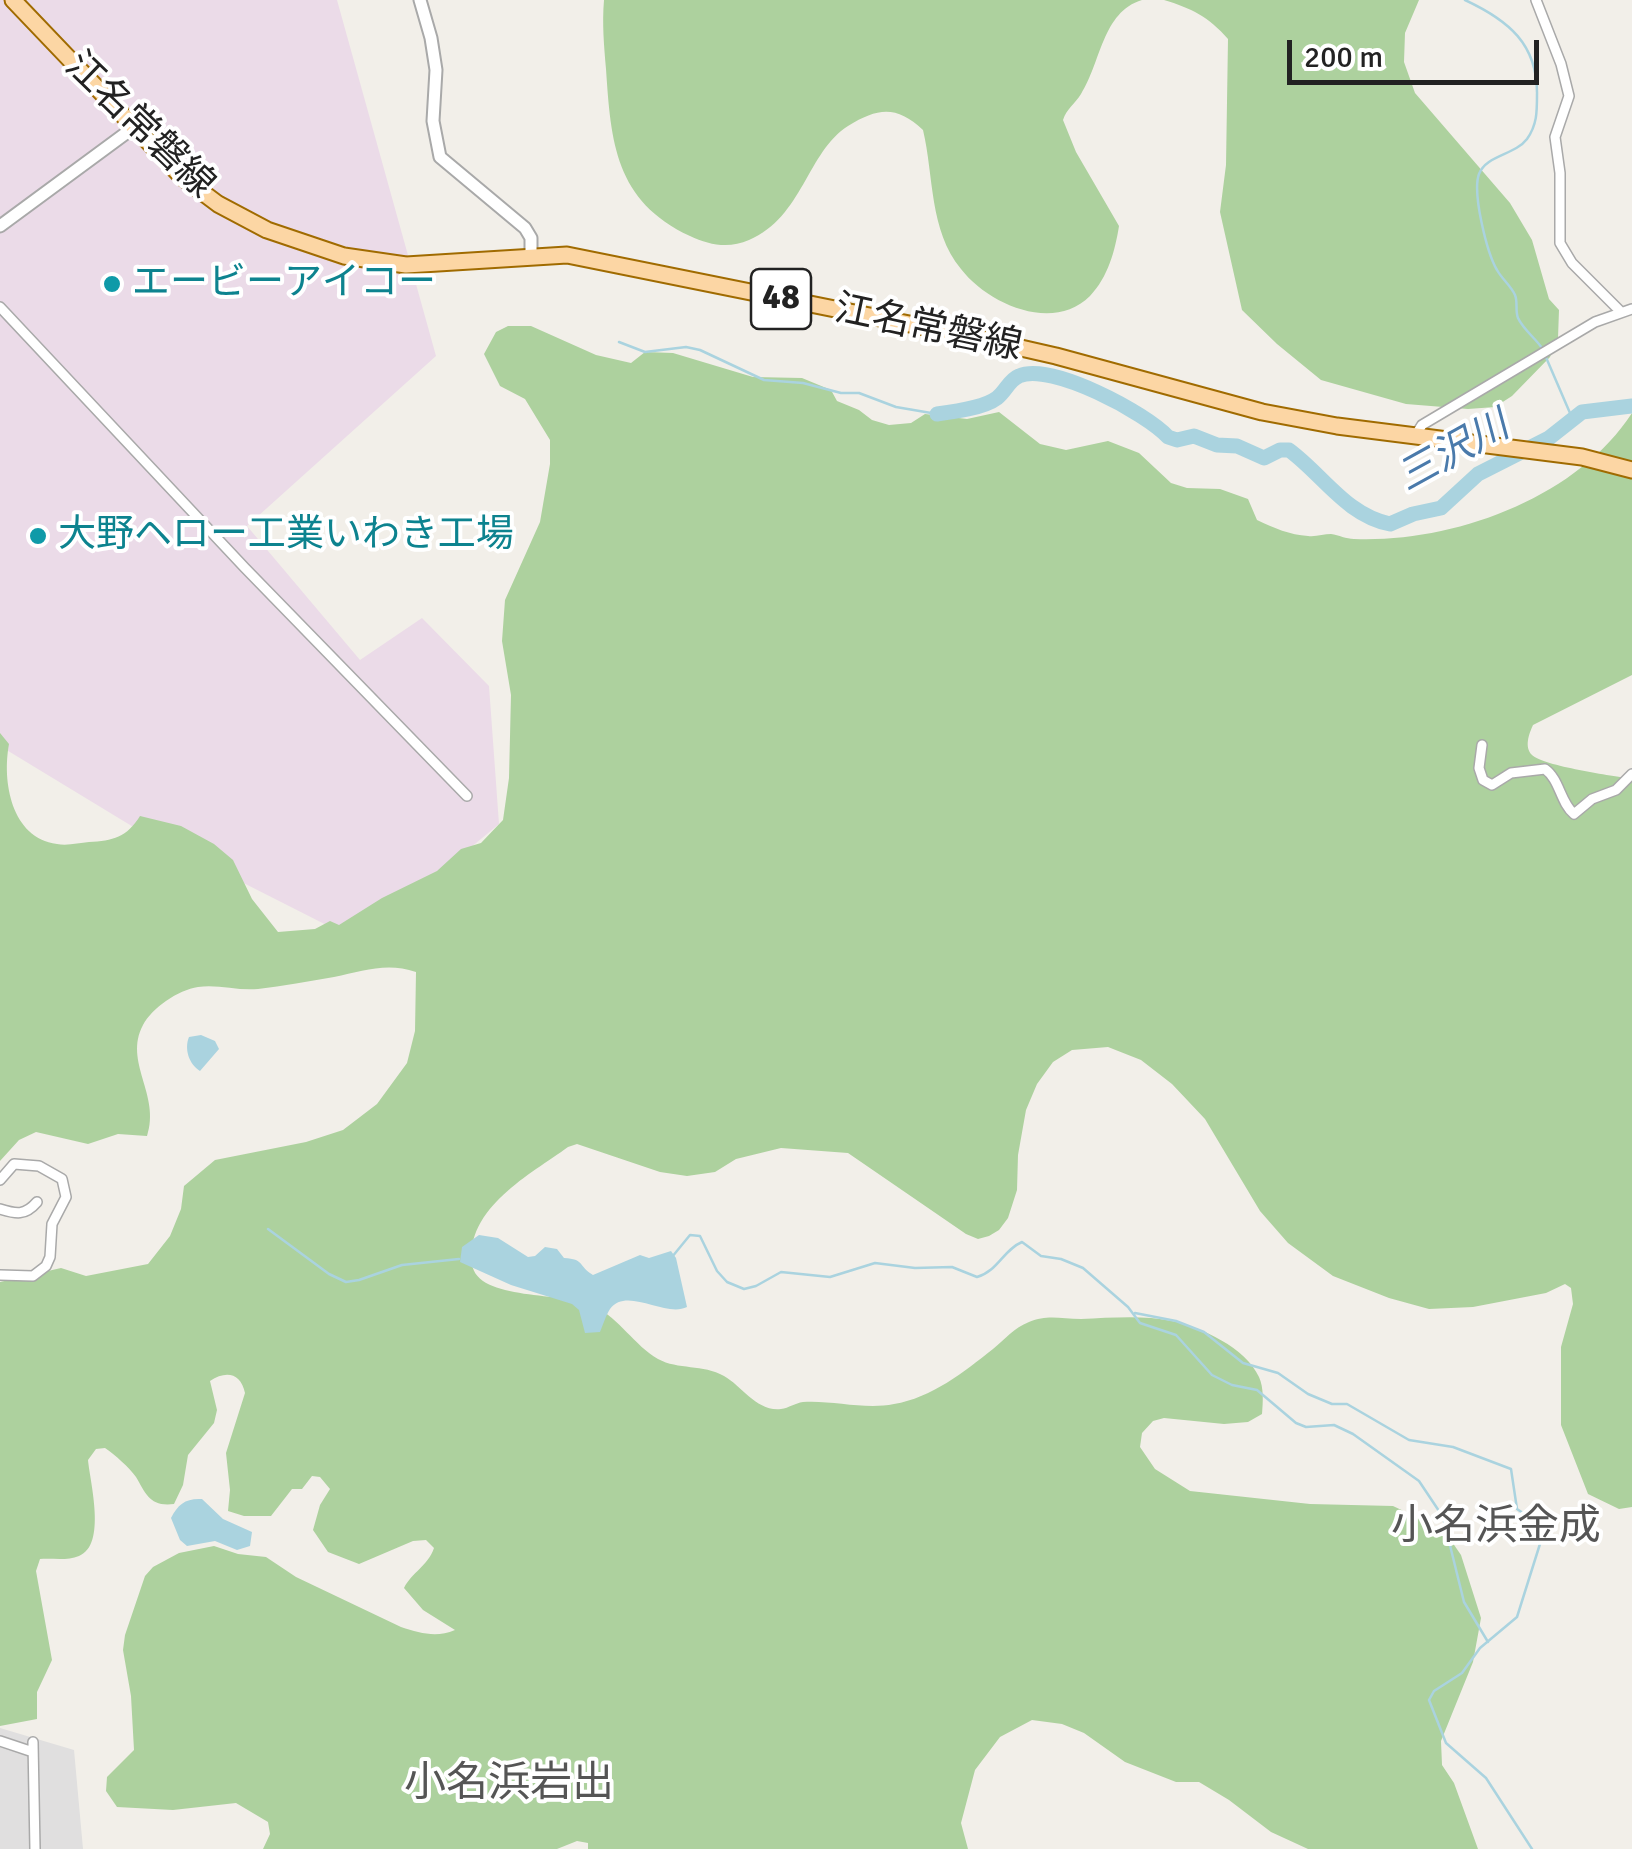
<!DOCTYPE html>
<html>
<head>
<meta charset="utf-8">
<style>
  body { margin:0 }
  #map { position:relative; width:1632px; height:1849px; overflow:hidden; background:#f2efe9; font-family:Signika,sans-serif }
  canvas { display:block }
  .scale { position:absolute; left:1287px; top:40px; width:252px; height:45px; box-sizing:border-box; border:5px solid #222; border-top:0; padding-left:12px; font-size:30px; line-height:35px; white-space:nowrap; color:#222; -webkit-text-stroke:8px #fff; paint-order:stroke }
</style>
</head>
<body>
<div id="map">
<canvas width="1632" height="1849"></canvas>
<div class="scale">200 m</div>
</div>
<script>
const ctx = document.querySelector('canvas').getContext('2d');
ctx.lineJoin = 'round';
function paint(path, color) { ctx.fillStyle = color; ctx.fill(path, 'evenodd'); }
function strokePath(path, color, width, dash) { ctx.strokeStyle = color; ctx.lineWidth = width; ctx.lineCap = dash ? 'butt' : 'round'; ctx.setLineDash(dash || []); ctx.stroke(path); }
function write(font, color, halo, rows, align = 'center') {
  ctx.font = font + ' Signika,"Noto Sans JP",sans-serif'; ctx.lineWidth = 8; ctx.setLineDash([]); ctx.textBaseline = 'middle'; ctx.strokeStyle = halo; ctx.fillStyle = color; for (const [text, x, y, turn = 0] of rows) {
    ctx.save(); ctx.translate(x, y); ctx.rotate((+turn || 0) * Math.PI / 180); ctx.textAlign = isNaN(turn) ? turn : align; if (halo) ctx.strokeText(text, 0, 0); ctx.fillText(text, 0, 0); ctx.restore();
  }
}
const residential = new Path2D(`
  M0,1728l74,22 9,99h-83z`);
const industrial = new Path2D(`
  M0,0h337l99,356 -189,170 113,134 62,-42 67,68 10,138 -141,117 -223,-113 -135,-82z`);
const forest = new Path2D(`
  M604,0h538c-40,12 -41,63 -61,94 -6,10 -14,14 -18,26l13,32 43,74c-4,25 -11,51 -29,70 -37,37 -102,8 -129,-27 -32,-39 -27,-93 -38,-139 -26,-24 -44,-23 -75,-4 -41,26 -45,91 -99,114 -20,9 -40,5 -59,-4 -75,-35 -79,-94 -84,-167 -2,-24 -4,-45 -2,-69z
  M1164,0h255l-14,33 -1,29 11,31 95,110 22,37 17,59 10,11 -1,28 -8,19 -38,39 -17,11 -27,2 -62,-5 -85,-24 -44,-36 -35,-34 -22,-98 6,-47 2,-126c-19,-22 -37,-31 -64,-39z
  M508,326h23l65,29 35,8 14,-11 28,1 80,24 49,1 29,12 6,11 22,9 13,10 17,5 22,-2 14,-9 42,5 32,-7 41,32 26,6 42,-9 31,12 32,30 16,5 33,1 28,10 9,21c17,8 33,15 51,16 8,1 16,-2 23,-2 8,1 15,5 23,5 99,4 223,-41 278,-126v262l-99,50c-4,9 -9,22 -1,30 11,11 82,21 100,24v728l-13,2 -31,-15 -27,-69v-78l12,-43 -2,-16 -6,-4 -19,9 -73,14 -44,2 -40,-11 -56,-22 -45,-33 -28,-32 -55,-92 -33,-35 -31,-24 -33,-13 -36,3 -19,12 -16,22 -11,26 -8,45 -1,35 -9,28 -9,12 -10,6 -11,3 -12,-5 -118,-81 -67,-5 -45,11 -21,13 -28,4 -27,-4 -83,-28 -9,3c-37,27 -103,61 -96,117 5,38 93,27 122,42 26,13 40,39 64,53 20,11 45,5 66,17 18,10 33,36 57,33 8,-1 14,-6 22,-7 29,-2 62,8 91,2 37,-6 70,-32 99,-55 12,-10 21,-21 36,-27 19,-8 32,-3 52,-3 29,-1 62,-4 91,2 29,6 74,27 87,56 5,11 4,25 3,37l-14,8 -24,2 -60,-6 -11,3 -11,12 -2,14 15,22 35,22 120,13 83,2 36,17 21,16 11,16 20,63 -8,44 -32,79 1,24 12,18 24,66h-170l-37,-17 -42,-32 -30,-18h-23l-51,-20 -41,-29 -22,-9 -30,-4 -32,17 -25,33 -14,53 7,26h-380v-6l-11,-2 -20,8h-294l7,-15 -2,-12 -32,-19 -63,7 -56,-3 -11,-16 1,-14 27,-27 -3,-54 -8,-46 2,-15 20,-59 8,-9 26,-14 35,-7 24,8 28,3 30,20 105,50c19,6 35,11 54,3l-32,-20 -19,-22c8,-16 24,-22 30,-40l-8,-8 -13,1 -54,23 -31,-12 -15,-22 7,-25 10,-16 -10,-12 -8,-1 -10,13h-10l-21,27h-27l-16,-5 2,-21 -4,-37 19,-60c-4,-20 -19,-23 -35,-12l7,29 -3,13 -26,32 -5,30 -9,19c-24,3 -28,-10 -38,-27 -7,-10 -21,-22 -31,-29l-9,1 -8,11c2,22 19,85 -9,96 -12,5 -26,2 -39,3l-4,12 16,89 -15,32v27l-37,7v-444l61,-14 25,8 62,-12 22,-28 11,-27 3,-23 31,-26 91,-18 37,-12 34,-26 30,-41 8,-32 1,-59c-29,-10 -53,-1 -82,5 -25,4 -51,9 -76,12 -20,2 -40,-5 -60,-2 -20,3 -46,21 -55,38 -20,37 18,70 4,111l-29,-2 -30,10 -52,-12 -17,8 -19,21v-428l9,11c-7,37 2,94 48,100 10,2 22,-1 32,-2 24,-1 38,-5 51,-26l41,10 33,18 19,16 19,39 26,33 37,-3 15,-8 9,4 43,-27 55,-27 24,-22 20,-6 22,-23 6,-42 2,-83 -9,-54 3,-41 35,-78 10,-58v-24l-25,-41 -25,-13 -16,-32 12,-22z`);
const water = new Path2D(`
  M201,1035l14,6 4,8 -19,22c-11,-7 -16,-22 -11,-34z
  M479,1235l19,3 30,19 7,-1 10,-9 12,2 7,9c21,1 14,8 29,17l47,-20 9,3 22,-7 5,7 11,49c-22,11 -60,-21 -77,2 -4,6 -7,16 -10,23l-15,1 -6,-23 -7,-6 -61,-19 -51,-23 2,-15z
  M202,1499l21,20 29,13 -2,14 -13,4 -22,-9 -28,5 -7,-6 -9,-22c7,-14 15,-20 31,-19z`);
const stream = new Path2D(`
  M1465,0c43,20 73,44 72,95 0,17 0,30 -10,44 -12,16 -41,16 -48,35 -7,19 8,79 18,96 5,9 14,16 18,25 3,7 0,15 3,23 5,11 17,20 24,30
  M619,342l26,10 41,-5 14,3 64,30 39,3 38,10h18l37,14 41,7
  M1545,355l28,65
  M268,1229l61,45 17,8 13,-2 43,-15 57,-6
  M672,1257l18,-22 10,1 17,35 10,11 17,7 12,-3 25,-14 49,5 45,-14 40,5 37,-1 25,10c21,-6 26,-27 45,-35l19,14 20,3 22,9 45,39 12,16 36,12 36,40 20,10 25,5 39,33 10,4 28,-2 19,9 66,47 24,36 21,85 24,40
  M1135,1313l41,8 28,11 39,31 35,10 30,21 24,10h15l62,36 44,7 58,22 6,40 28,19 -28,89 -37,31 -18,25 -28,18 -5,9 17,43 40,35 46,71`);
const river = new Path2D(`
  M937,414c16,-2 47,-6 60,-16 9,-7 12,-18 22,-22 32,-14 127,37 149,61l9,3 17,-4 23,9 20,1 27,12 16,-8h9c34,25 57,65 101,74l23,-10 28,-6 37,-34 71,-36 33,-26 50,-6`);
const minor = new Path2D(`
  M1536,0l25,64 8,32 -14,41 5,36v70l12,20 49,49
  M0,307l245,261 222,228
  M1415,436l7,-11 173,-103 37,-13
  M1482,745l-3,23 4,12 9,5 19,-12 34,-4c15,11 15,33 29,45l18,-15 24,-9 16,-16
  M0,1180l14,-16 25,2 23,13 4,18 -14,27 -2,33 -4,9 -13,10 -33,-1
  M0,1209c16,5 25,7 37,-7
  M0,1741l33,11
  M33,1742l2,107`);
const tertiary = new Path2D(`
  M420,0l11,38 5,32 -3,51 7,36 85,71 6,10v18
  M0,226l133,-98`);
const primary = new Path2D(`
  M13,0l169,177 36,27 49,26 77,26 62,9 161,-10 397,80 92,21 206,56 75,14 245,31 50,13`);
const markers = [
  [112,284,10,"#0f9aa8"],
  [38,536,10,"#0f9aa8"]
];
const shields = [
  [781,299,60]
];
const shieldNames = [
  ["48",781,299]
];
const streetNames = [
  ["江名常磐線",139,126,44],
  ["江名常磐線",928,329,12]
];
const cultureNames = [
  ["エービーアイコー",132,284],
  ["大野ヘロー工業いわき工場",58,536]
];
const waterNames = [
  ["三沢川",1454,453,-29]
];
const quarterNames = [
  ["小名浜金成",1496,1528],
  ["小名浜岩出",509,1785]
];
paint(residential, '#e0dfdf');
paint(industrial, '#ebdbe8');
paint(forest, '#add19e');
paint(water, '#aad3df');
strokePath(stream, '#aad3df', 2.5);
strokePath(river, '#aad3df', 15);
strokePath(minor, '#a9a9a9', 12);
strokePath(tertiary, '#a9a9a9', 15);
strokePath(primary, '#a06b00', 19);
strokePath(minor, '#fff', 9);
strokePath(tertiary, '#fff', 11);
strokePath(primary, '#fcd6a4', 15);
for (const [x, y, r, color] of markers) { const dot = new Path2D(); dot.arc(x, y, r, 0, 2 * Math.PI); ctx.fillStyle = color; ctx.fill(dot); strokePath(dot, '#fff', 4); }
for (const [x, y, w] of shields) { const box = new Path2D(); box.roundRect(x - w / 2, y - 30, w, 60, 8); ctx.fillStyle = '#fff'; ctx.fill(box); strokePath(box, '#222', 2.5); }
write('bold 35px', '#222', null, shieldNames);
write('38px', '#222', '#fff', streetNames);
write('38px', '#0d838f', '#fff', cultureNames, 'left');
write('italic 40px', '#4a7aab', '#fff', waterNames);
write('42px', '#555', '#fff', quarterNames);
</script>
</body>
</html>
